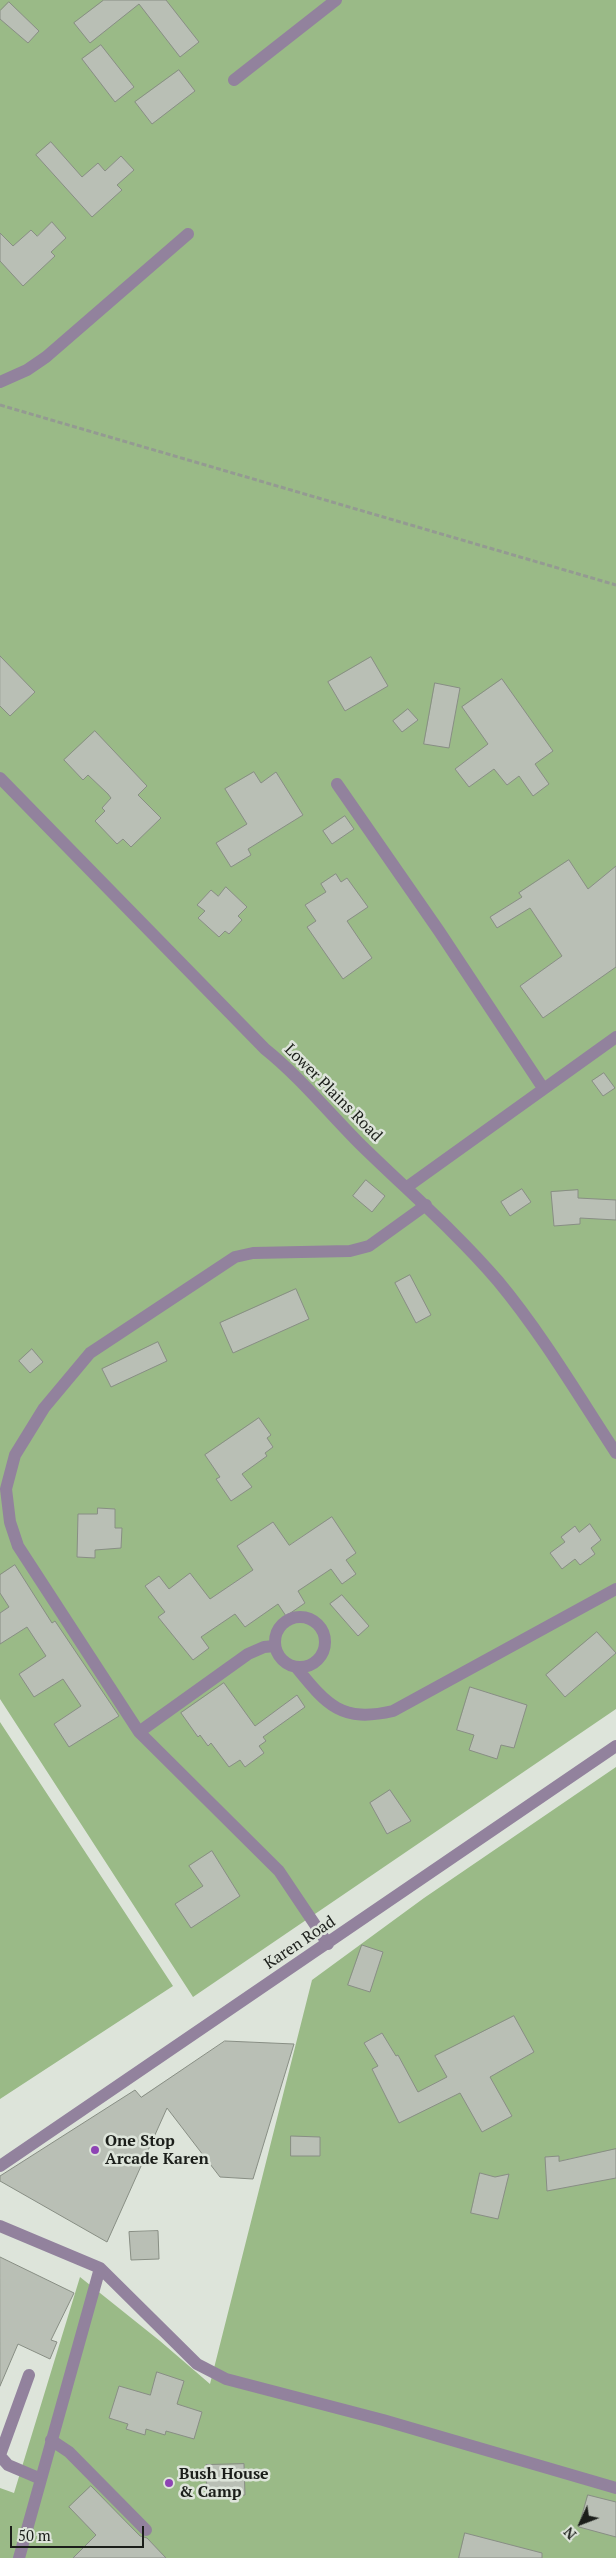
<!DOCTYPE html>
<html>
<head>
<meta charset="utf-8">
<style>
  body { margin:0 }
  #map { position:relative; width:616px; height:2558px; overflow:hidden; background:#dde4da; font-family:"PT Serif",serif }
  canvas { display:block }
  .north { position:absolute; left:556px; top:2498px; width:50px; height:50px; -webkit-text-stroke:4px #dde4da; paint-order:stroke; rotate:227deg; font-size:14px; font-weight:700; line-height:20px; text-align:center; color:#1b1e1a }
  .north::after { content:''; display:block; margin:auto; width:18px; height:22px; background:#1b1e1a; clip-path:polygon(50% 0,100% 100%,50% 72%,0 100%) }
  .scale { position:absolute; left:10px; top:2526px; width:134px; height:22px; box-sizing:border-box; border:2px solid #1b1e1a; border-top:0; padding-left:6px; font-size:15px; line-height:18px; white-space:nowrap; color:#1b1e1a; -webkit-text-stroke:4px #dde4da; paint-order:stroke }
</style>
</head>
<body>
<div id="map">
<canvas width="616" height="2558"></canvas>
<div class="north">N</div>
<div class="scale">50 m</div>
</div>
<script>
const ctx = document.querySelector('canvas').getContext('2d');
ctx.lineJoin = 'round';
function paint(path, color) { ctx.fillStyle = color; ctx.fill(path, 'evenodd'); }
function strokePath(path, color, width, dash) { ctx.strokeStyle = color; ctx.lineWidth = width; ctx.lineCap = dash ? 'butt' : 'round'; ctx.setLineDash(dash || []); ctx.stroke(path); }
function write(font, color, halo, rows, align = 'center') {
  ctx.font = font + ' "PT Serif",serif'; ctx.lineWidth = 5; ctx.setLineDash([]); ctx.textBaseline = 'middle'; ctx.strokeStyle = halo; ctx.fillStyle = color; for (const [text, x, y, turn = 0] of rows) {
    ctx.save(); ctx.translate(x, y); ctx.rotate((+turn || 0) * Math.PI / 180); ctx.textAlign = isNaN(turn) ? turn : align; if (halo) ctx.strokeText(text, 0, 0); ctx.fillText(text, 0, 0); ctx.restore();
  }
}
const green = new Path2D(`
  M0,0h616v1709l-423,288 -193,-298z
  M0,1722l173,264 -173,113z
  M616,1767v791h-616v-70l14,5 66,-216 80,64 50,43 102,-404 112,-82z`);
const building = new Path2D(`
  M104,0h62l33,42 -19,15 -41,-53 -49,39 -16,-20z
  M9,2l30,29 -11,12 -28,-24v-8z
  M101,45l33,42 -19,15 -33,-43z
  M179,70l16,21 -43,33 -17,-22z
  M51,142l31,35 16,-14 7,8 16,-15 13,14 -17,15 5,5 -30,27 -56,-62z
  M52,222l14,16 -15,14 4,4 -32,30 -23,-25v-28l13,13 18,-16 6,6z
  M0,656l35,36 -25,24 -10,-10z
  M371,657l17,29 -43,25 -17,-29z
  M502,679l51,72 -18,13 14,20 -16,12 -14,-20 -12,9 -13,-16 -25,18 -14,-18 33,-25 -26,-37z
  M435,683l25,5 -11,60 -25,-4z
  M408,709l10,11 -16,12 -9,-11z
  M95,731l52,55 -9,9 23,23 -30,29 -8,-8 -6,5 -22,-23 10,-10 -3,-3 9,-10 -3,-4 -20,-19 -5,5 -19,-20z
  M254,772l7,11 15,-11 27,43 -55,34 3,6 -20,12 -15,-24 31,-19 -22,-35z
  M345,816l9,13 -22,15 -9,-13z
  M569,860l19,29 28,-23v101l-73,51 -23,-32 42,-30 -32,-48 -33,20 -7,-11 32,-20 -3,-4z
  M336,874l5,8 6,-4 21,29 -21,14 25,37 -29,21 -36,-52 9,-6 -11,-16 21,-13 -5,-8z
  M226,887l21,20 -9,9 4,4 -13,14 -4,-3 -6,6 -21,-19 7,-7 -8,-6 14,-15 7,6z
  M604,1073l11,15 -12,8 -11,-15z
  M366,1180l19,16 -13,16 -19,-16z
  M522,1189l9,13 -21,14 -9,-14z
  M578,1190v8l38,2v20l-36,-2v6l-26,2 -3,-34z
  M410,1275l21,40 -15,8 -21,-40z
  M296,1289l13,30 -76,34 -13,-30z
  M158,1342l9,19 -56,26 -9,-18z
  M32,1349l11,13 -13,11 -11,-12z
  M259,1418l12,17 -4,3 6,9 -8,6 2,3 -25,18 10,13 -21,14 -15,-22 4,-2 -15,-22z
  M98,1508l17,1v19h7l-1,20 -26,2v8l-18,-1 1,-43h19z
  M332,1517l24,36 -10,7 10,14 -14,10 -11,-15 -33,22 7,12 -19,13 -8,-12 -33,23 -10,-13 -34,23 8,11 -16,12 -35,-43 7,-5 -20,-26 14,-10 10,13 21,-16 20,26 43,-29 -16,-24 36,-24 16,23z
  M590,1524l11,16 -10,8 4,6 -15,11 -5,-6 -13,10 -12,-16 15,-11 -4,-5 14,-11 4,6z
  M15,1565l37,58 3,-2 64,95 -50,31 -15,-23 27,-18 -18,-27 -29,18 -15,-23 27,-18 -19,-29 -27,17v-31l9,-6 -9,-14v-18z
  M342,1595l27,31 -11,10 -28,-32z
  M597,1632l19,21 -51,44 -19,-22z
  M224,1683l31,43 42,-31 8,12 -42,30 3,4 -7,5 5,7 -19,14 -5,-7 -11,7 -18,-24 -3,3 -8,-11 -2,2 -17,-24z
  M470,1687l57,18 -13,43 -13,-3 -4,14 -28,-9 5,-15 -17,-5z
  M390,1790l21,31 -24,13 -17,-31z
  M212,1851l28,45 -49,32 -16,-24 28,-18 -14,-20z
  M362,1945l21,7 -13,40 -22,-7z
  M514,2016l20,36 -44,25 22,39 -30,16 -22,-39 -61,30 -27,-54 6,-3 -14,-23 18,-10 14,23 2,-1 20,37 29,-15 -12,-21z
  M225,2041l69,3 -41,135 -33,-2 -53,-69 -60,134 -107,-61v-5l135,-86 6,7z
  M291,2136l29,1v19h-29z
  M616,2149v29l-69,13 -2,-34 14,-1v5z
  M480,2173l15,4 14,-3 -11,45 -27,-6z
  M158,2231l1,28 -28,1 -2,-28z
  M0,2257l74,36 -23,47 6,2 -7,17 -32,-15 -18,42z
  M157,2372l27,9 -7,23 25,8 -8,27 -28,-8 -1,4 -19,-6 -1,6 -19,-6 2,-5 -19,-6 10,-32 31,9z
  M244,2464l1,31 -38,1 -1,-31z
  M91,2486l49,50 7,2 19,20h-93l23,-23 -27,-28z
  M588,2495l28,7v35l-37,-10z
  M465,2533l77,20v5h-83z`);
const path = new Path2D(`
  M0,405l616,180`);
const minor = new Path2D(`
  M234,80l102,-80
  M0,382l27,-12 19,-13 142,-123
  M0,778l265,271c35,28 64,64 96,96 46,45 95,87 137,136 44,53 80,114 118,172
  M337,784l102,147 104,157
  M407,1187l209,-150
  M275 1642a25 25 0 1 1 50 0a25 25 0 1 1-50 0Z
  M296,1667c31,38 45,56 97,44l223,-122
  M139,1732l109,-78 16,-7 11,-1
  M328,1944l-49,-73 -140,-139 -121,-186 -8,-24 -4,-33 9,-34 29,-47 46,-55 145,-96 18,-4 97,-2 19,-5 57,-41
  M0,2166l616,-420
  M0,2226l100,42 97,96 29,15 157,41 233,68
  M51,2440l18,12 77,78
  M0,2455l29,-80
  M0,2456l8,9 33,14
  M19,2558l81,-290`);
const markers = [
  [95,2150,5,"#8e43b4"],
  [169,2483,5,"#8e43b4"]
];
const streetNames = [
  ["Lower Plains Road",333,1093,45],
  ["Karen Road",300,1943,-34]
];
const poiNames = [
  ["One Stop",105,2141],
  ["Arcade Karen",105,2159],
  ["Bush House",179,2474],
  ["& Camp",179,2492]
];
paint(green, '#9aba87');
paint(building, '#b9bfb5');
strokePath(building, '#888e84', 1);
strokePath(path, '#949a92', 3, [5, 2.5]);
strokePath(minor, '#92829d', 12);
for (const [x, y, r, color] of markers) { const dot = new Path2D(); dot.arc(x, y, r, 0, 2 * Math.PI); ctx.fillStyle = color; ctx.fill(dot); strokePath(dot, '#dde4da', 2); }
write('16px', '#1b1e1a', '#dde4da', streetNames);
write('bold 16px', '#1b1e1a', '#dde4da', poiNames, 'left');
</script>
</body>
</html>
